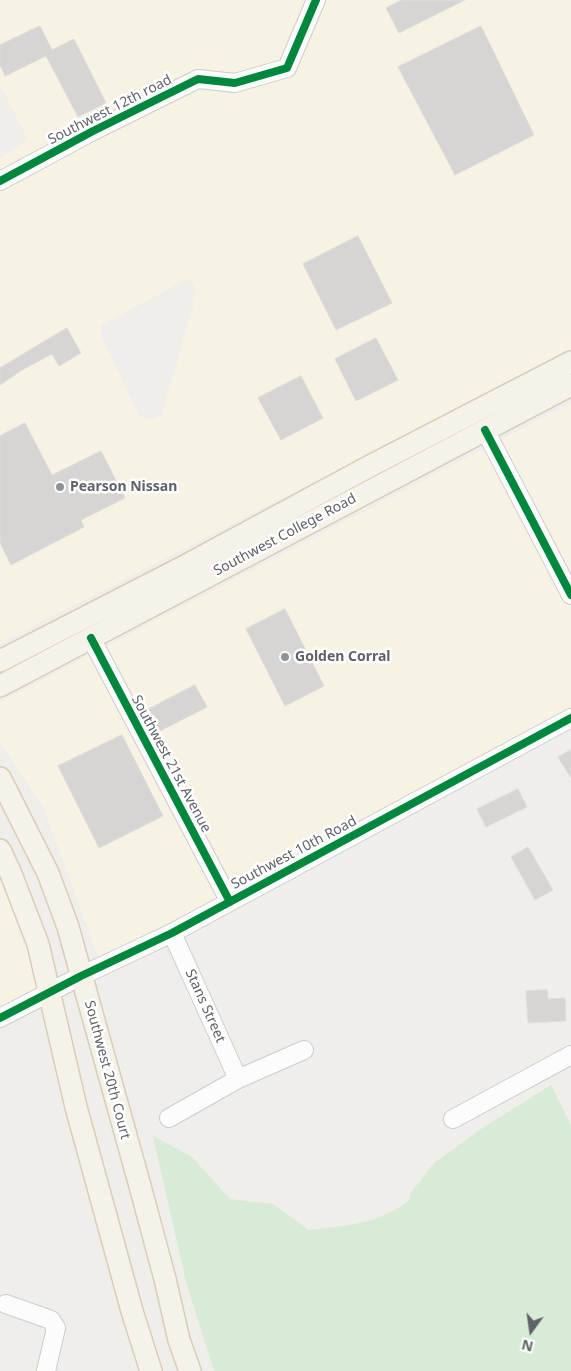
<!DOCTYPE html>
<html>
<head>
<meta charset="utf-8">
<style>
  body { margin:0 }
  #map { position:relative; width:571px; height:1371px; overflow:hidden; background:#efeeea; font-family:"Noto Sans",sans-serif }
  canvas { display:block }
  .north { position:absolute; left:506px; top:1306px; width:50px; height:50px; -webkit-text-stroke:4px #fff; paint-order:stroke; rotate:194deg; font-size:14px; font-weight:700; line-height:20px; text-align:center; color:#5f6368 }
  .north::after { content:''; display:block; margin:auto; width:18px; height:22px; background:#5f6368; clip-path:polygon(50% 0,100% 100%,50% 72%,0 100%) }
</style>
</head>
<body>
<div id="map">
<canvas width="571" height="1371"></canvas>
<div class="north">N</div>
</div>
<script>
const ctx = document.querySelector('canvas').getContext('2d');
ctx.lineJoin = 'round';
function paint(path, color) { ctx.fillStyle = color; ctx.fill(path, 'evenodd'); }
function strokePath(path, color, width, dash) { ctx.strokeStyle = color; ctx.lineWidth = width; ctx.lineCap = dash ? 'butt' : 'round'; ctx.setLineDash(dash || []); ctx.stroke(path); }
function write(font, color, halo, rows, align = 'center') {
  ctx.font = font + ' "Noto Sans",sans-serif'; ctx.lineWidth = 5; ctx.setLineDash([]); ctx.textBaseline = 'middle'; ctx.strokeStyle = halo; ctx.fillStyle = color; for (const [text, x, y, turn = 0] of rows) {
    ctx.save(); ctx.translate(x, y); ctx.rotate((+turn || 0) * Math.PI / 180); ctx.textAlign = isNaN(turn) ? turn : align; if (halo) ctx.strokeText(text, 0, 0); ctx.fillText(text, 0, 0); ctx.restore();
  }
}
const commercial = new Path2D(`
  M0,0h571v350l-571,293v-485l28,-18 -28,-56zM187,279l7,5v19l-32,112 -9,4h-5l-9,-3 -39,-83 2,-8z
  M571,403v310l-472,246 -56,-153 -43,-63v-41z
  M0,873l32,75 9,41 -41,22z`);
const green = new Path2D(`
  M551,1085l20,40v246h-357l-28,-89 -33,-146 38,20 39,43 43,5 36,26c35,-4 72,-6 100,-30l1,-6 24,-31 47,-34z`);
const building = new Path2D(`
  M402,0h63l-66,33 -13,-25z
  M40,26l12,24 22,-11 32,64 -28,14 -32,-61 -41,20 -5,-11v-20z
  M481,26l53,109 -79,40 -57,-108z
  M358,236l34,67 -56,27 -33,-66z
  M67,328l14,25 -22,13 -7,-12 -30,16 -22,15v-17z
  M376,338l22,42 -42,21 -21,-42z
  M301,376l22,42 -42,22 -23,-42z
  M25,423l27,52 49,-24 24,47 -44,22 3,7 -73,38 -11,-22v-107z
  M285,609l39,77 -39,20 -39,-77z
  M195,685l12,22 -47,24 -11,-22z
  M122,735l41,81 -64,32 -41,-82z
  M571,750v28l-13,-21z
  M518,789l9,18 -41,20 -9,-18z
  M528,847l25,43 -18,10 -24,-43z
  M547,990l1,9 17,-1 1,23 -38,2 -2,-32z`);
const minor = new Path2D(`
  M0,181l93,-50 105,-52 37,4 52,-15 29,-68
  M485,430l86,165
  M91,638l139,264
  M172,933l66,146
  M0,1018l81,-42 91,-43 399,-215
  M169,1118l69,-39 66,-29
  M453,1119l118,-64
  M6,1304l45,16 5,8 -10,43`);
const major = new Path2D(`
  M0,661l183,-94 187,-101 201,-104
  M0,686l571,-301
  M0,778l48,95 20,54 72,259 25,93 14,61 11,31
  M0,850l11,24 27,70 38,163 56,204 19,60`);
const cycleway = new Path2D(`
  M0,181l93,-50 105,-52 37,4 52,-15 29,-68
  M485,430l86,165
  M91,638l139,264
  M0,1018l81,-42 91,-43 399,-215`);
const markers = [
  [60,487,5,"#919496"],
  [285,657,5,"#919496"]
];
const streetNames = [
  ["Southwest 12th road",110,110,-27],
  ["Southwest College Road",285,535,-28],
  ["Southwest 21st Avenue",171,764,62],
  ["Southwest 10th Road",294,853,-28],
  ["Stans Street",205,1006,66],
  ["Southwest 20th Court",107,1070,75]
];
const poiNames = [
  ["Pearson Nissan",70,487],
  ["Golden Corral",295,657]
];
paint(commercial, '#f7f3e4');
paint(green, '#d8ebd6');
paint(building, '#d6d5d3');
strokePath(building, '#deddd9', 1);
strokePath(minor, '#cbcccc', 20);
strokePath(major, '#d7ceb8', 24);
strokePath(minor, '#fdfcfc', 18);
strokePath(major, '#f4f2e9', 21);
strokePath(cycleway, '#00873e', 8);
for (const [x, y, r, color] of markers) { const dot = new Path2D(); dot.arc(x, y, r, 0, 2 * Math.PI); ctx.fillStyle = color; ctx.fill(dot); strokePath(dot, '#fff', 2); }
write('14px', '#5f6368', '#fff', streetNames);
write('bold 14px', '#5f6368', '#fff', poiNames, 'left');
</script>
</body>
</html>
